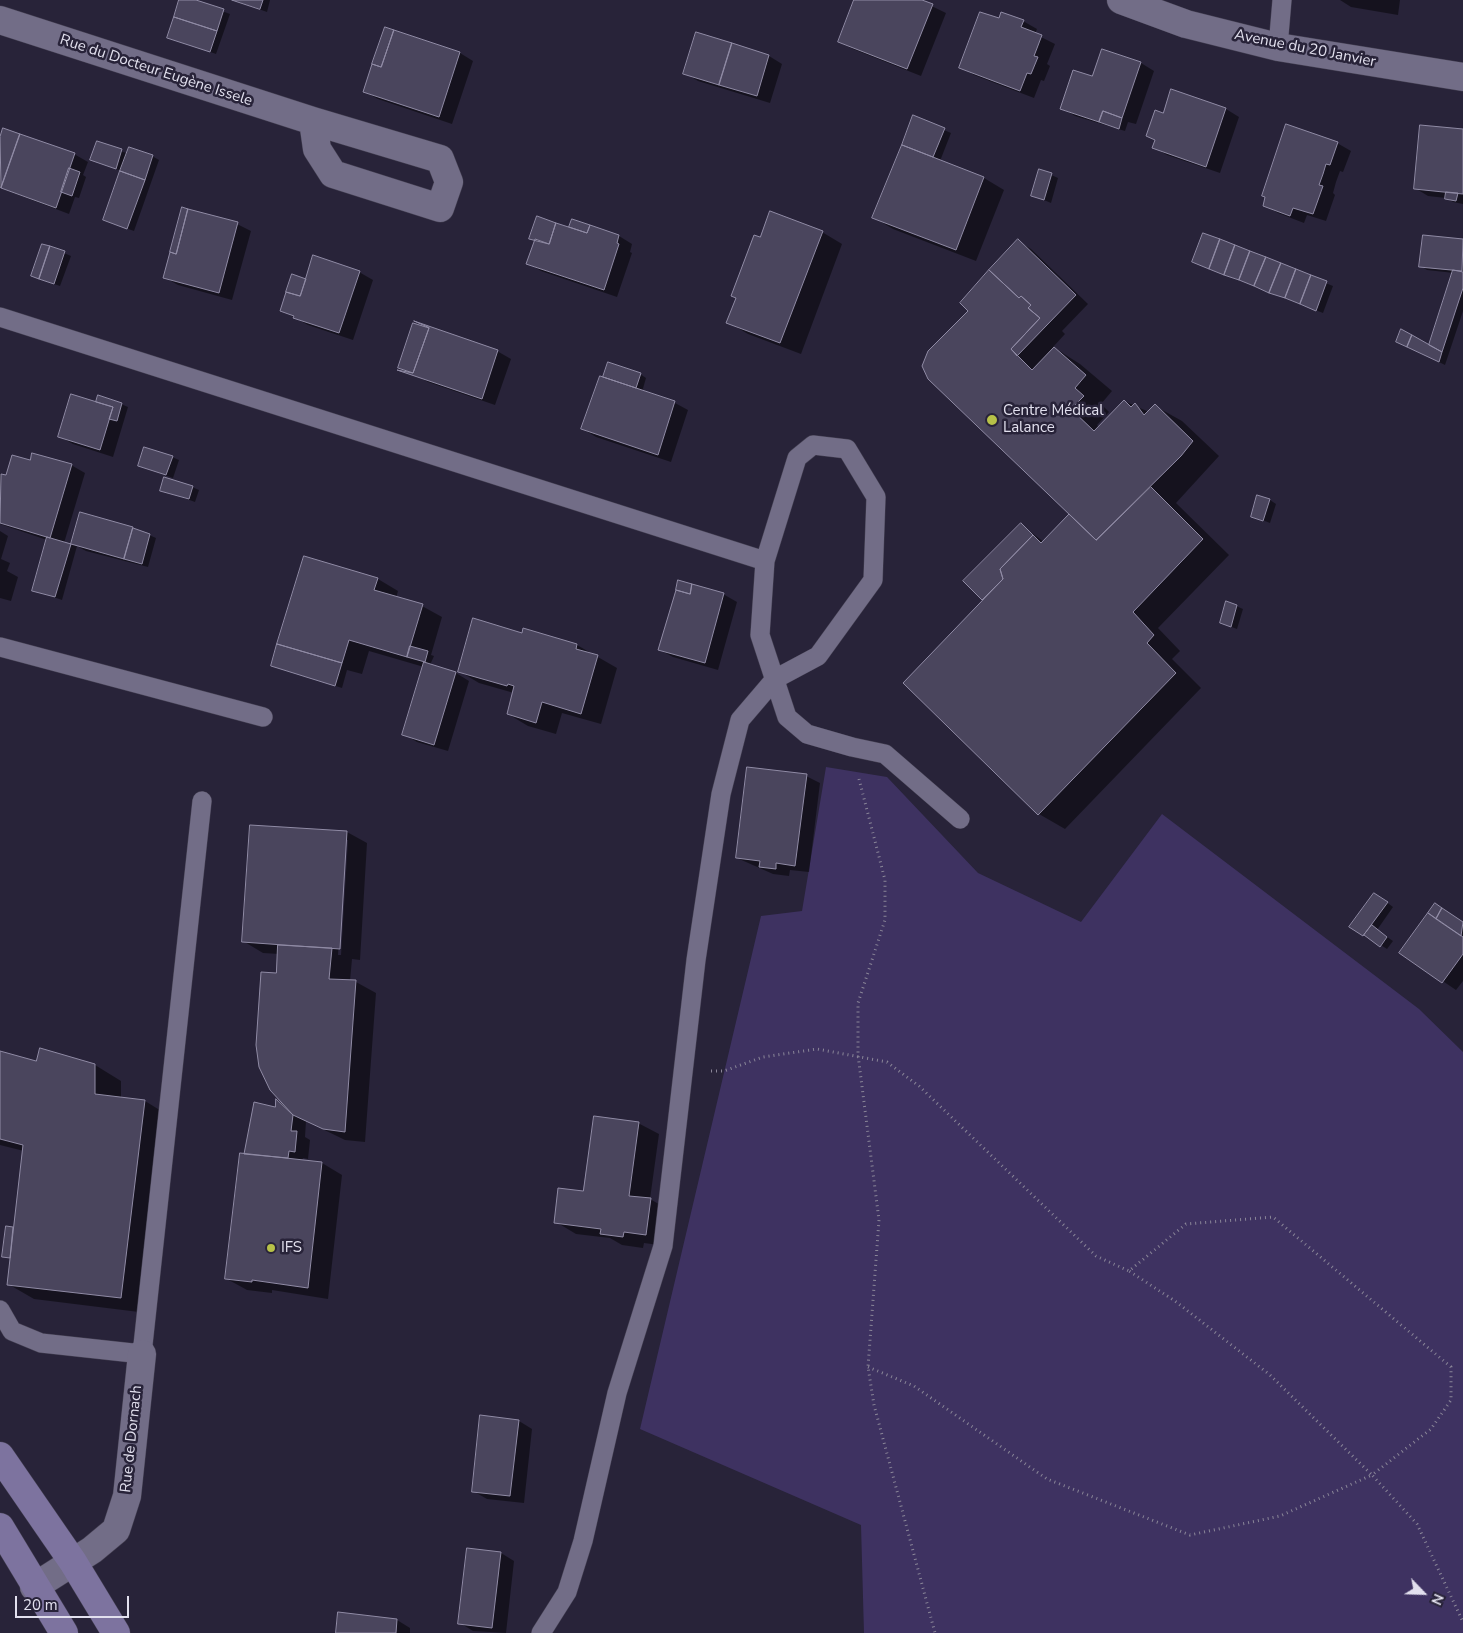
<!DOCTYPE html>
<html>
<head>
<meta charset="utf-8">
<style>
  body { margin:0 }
  #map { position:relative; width:1463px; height:1633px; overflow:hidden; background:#282339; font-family:"Nunito Sans",sans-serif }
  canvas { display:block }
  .north { position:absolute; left:1398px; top:1568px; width:50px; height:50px; -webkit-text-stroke:4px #282339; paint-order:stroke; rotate:114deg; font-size:14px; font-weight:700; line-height:20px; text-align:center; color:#e2e0ee }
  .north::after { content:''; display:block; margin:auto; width:18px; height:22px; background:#e2e0ee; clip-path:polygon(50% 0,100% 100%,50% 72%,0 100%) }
  .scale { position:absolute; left:15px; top:1596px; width:114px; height:22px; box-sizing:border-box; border:2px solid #e2e0ee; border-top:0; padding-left:6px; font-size:15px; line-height:18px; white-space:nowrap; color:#e2e0ee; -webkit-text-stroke:4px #282339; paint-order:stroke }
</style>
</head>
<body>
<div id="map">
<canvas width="1463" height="1633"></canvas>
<div class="north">N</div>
<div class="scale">20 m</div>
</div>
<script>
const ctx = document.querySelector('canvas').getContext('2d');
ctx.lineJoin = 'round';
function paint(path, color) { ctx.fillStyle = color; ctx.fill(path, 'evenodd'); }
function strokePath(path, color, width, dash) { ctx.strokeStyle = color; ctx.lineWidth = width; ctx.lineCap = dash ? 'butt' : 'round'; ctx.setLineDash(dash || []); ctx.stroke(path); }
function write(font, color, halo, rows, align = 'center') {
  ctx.font = font + ' "Nunito Sans",sans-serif'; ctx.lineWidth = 5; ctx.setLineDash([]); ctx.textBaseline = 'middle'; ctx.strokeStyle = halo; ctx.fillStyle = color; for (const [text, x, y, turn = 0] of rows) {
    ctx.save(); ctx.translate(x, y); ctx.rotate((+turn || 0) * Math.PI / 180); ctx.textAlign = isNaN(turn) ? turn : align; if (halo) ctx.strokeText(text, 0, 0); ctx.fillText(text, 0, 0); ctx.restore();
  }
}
const green = new Path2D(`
  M826,767l61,10 91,96 103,49 81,-108 257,195 44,43v581h-599l-3,-108 -221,-96 121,-513 41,-5z`);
const shadow = new Path2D(`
  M181,0h11l38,14 -14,40 -48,-17z
  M233,0h37l-3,12z
  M855,0h64l27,13 -25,63 -68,-27 -14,-7z
  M1340,0h60l-2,15 -47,-8z
  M1023,21l14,8 -2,5 20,10 -8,20 3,2 -6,15 -3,-1 -7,18 -60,-23 -13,-8z
  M385,28l75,25 13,8 -21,63 -74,-25 -13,-7z
  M1103,51l38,12 13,8 -18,53 -8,-2 -3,9 -50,-15 -13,-8 31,-30z
  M769,56l13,8 -12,39 -72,-22 -13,-8z
  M1172,91l54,18 13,8 -19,56 -53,-18 -14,-8 3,-6 -9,-5 17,-21z
  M914,117l37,16 -11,28 44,17 20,12 -28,71 -83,-32 -20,-12z
  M4,129l70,25 14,8 -5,13 3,2 -7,21 -4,-1 -6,17 -69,-26v-48z
  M1463,130v74l-10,-2 -7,-4 -18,-2 -13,-8z
  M1337,143l14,8 -8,21 -3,-1 -4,11 -3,11 2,2 -9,26 -19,-6 -3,8 -26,-10 -14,-8z
  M121,151l7,3 24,2 7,4 -25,71 -23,-8 11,-52 -24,-8z
  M1040,170l18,8 -7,25 -19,-8z
  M573,221l46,15 13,8 -2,8 2,1 -15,44 -76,-26 -13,-8 8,-22 -5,-3 39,-9z
  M237,224l14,7 -19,69 -54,-15 -14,-8z
  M822,232l20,12 -41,110 -53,-20 -20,-12 33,-84z
  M1204,235l129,51 -10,27 -130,-51z
  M1424,236l39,4v71l-18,54 -41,-20 26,1 24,-73 -27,-3 -6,-4z
  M1018,241l13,8 57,55 -26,27 3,3 -12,13 27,17 32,27 -11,13 8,8 -12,13 2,2 25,-26 25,11 6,-6 27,15 37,35 -43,47 53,52 -71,73 22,23 -8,8 29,29 -136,141 -26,-15 -54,-214 -20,-19 56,-56 23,17 26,-28 -100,-203z
  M64,253l7,3 -11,30 -21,-7z
  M359,272l14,8 -20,60 -45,-15 -27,-15z
  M497,351l14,8 -16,46 -67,-23 -28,-15z
  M640,374l6,4 -4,14 33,11 13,7 -17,52 -75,-25 -13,-8 26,-48z
  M97,404h24l7,3 -15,50 -40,-13 -14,-8z
  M172,457l7,3 -6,18 -33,-12z
  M30,461l41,4 14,8 -21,70 7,3 10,-32 52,14 23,10 -8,29 -62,-16 -9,-5 -15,54 -29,-10 14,-50 -47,-16v-50l7,2z
  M192,487l7,3 -4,12 -33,-12z
  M1270,500l6,4 -6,19 -18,-7z
  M0,531l8,5 -7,23 9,4 -3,8 11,6 -7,24 -11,-3z
  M305,557l73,22 20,12 -2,7 26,8 20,11 -11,38 3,1 -4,9 26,8 13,8 -21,70 -31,-9 -13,-8 20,-67 -55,-16 -7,23 -15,-4 -5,18 -70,-22z
  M723,594l14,8 -19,68 -45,-13 -13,-7z
  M1236,606l7,3 -6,20 -16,-6z
  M524,630l53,15 40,23 -16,56 -39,-11 -6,21 -28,-8 -20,-12 6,-21 -35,-10 -20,-12 63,-37z
  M806,776l14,7 -11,89 -19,-2 -1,6 -16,-2 -36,-16z
  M347,832l20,11 -7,117 -8,-1 -2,22 6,1 20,11 -11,149 -20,-2 -39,-19 -1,16 5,3 -2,19 -5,-1 -1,3 20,2 20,12 -14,124 -56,-9v3l-25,-3 -20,-11 18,-124 31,-47 1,-7 9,5 -9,-132 2,-20 -16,-1 -20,-12zM345,840h3l-7,115h-3z
  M1381,898l12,9 -16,23 16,11 -6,8 -36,-23z
  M1442,908l21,15v58l-7,9 -55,-37z
  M0,1052l37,10 58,3 26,16v17l24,3 26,16 -24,196 -113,-14 -26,-15 16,-133 -24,-6z
  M638,1123l21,11 -9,65 21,12 -5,35 -22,-3 -1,5 -21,-3 -12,-7 -34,-4 -20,-12 28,-30z
  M519,1421l13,8 -8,74 -37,-4 -14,-8z
  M501,1553l13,8 -8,72 -33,-2 -13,-8z
  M397,1620l13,8v5h-73z`);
const building = new Path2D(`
  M179,0h17l28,9 -7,22 -43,-14z
  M232,0h31l-3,9z
  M854,0h68l11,4 -26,65 -69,-27z
  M980,12l19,6 2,-6 23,8 -3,7 21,8 -8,21 4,1 -7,17 -4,-1 -7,18 -61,-23z
  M174,17l43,14 -7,21 -43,-14z
  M385,27l9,3 -13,37 -9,-3z
  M394,30l66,22 -21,65 -76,-25 9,-28 9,3z
  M696,32l36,11 -13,42 -36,-11z
  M732,43l37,12 -12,41 -38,-11z
  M1102,49l39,13 -19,56 -19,-7 -4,11 -39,-13 13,-39 19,6z
  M1171,89l55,19 -20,59 -54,-19 3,-8 -9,-4 9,-26 8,3z
  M1103,111l19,7 -3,11 -20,-7z
  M913,115l32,13 -12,29 -31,-12z
  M1286,124l52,18 -8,23 -4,-1 -3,10 -4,11 4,1 -10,28 -20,-6 -3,8 -27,-10 2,-9 -3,-1z
  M1420,125l43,4v65l-49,-5z
  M3,128l17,6 -19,54 -1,-51z
  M20,134l55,19 -19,55 -55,-20z
  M97,141l25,8 -6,20 -26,-9z
  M902,145l82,32 -28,73 -84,-32z
  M129,147l24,8 -8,25 -25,-9z
  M69,168l11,4 -8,24 -11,-4z
  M1039,169l13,4 -8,27 -13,-4z
  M120,171l25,9 -18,49 -24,-9z
  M1446,192l12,1 -2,8 -11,-2z
  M182,207l6,2 -12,45 -6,-2z
  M188,209l50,13 -19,71 -56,-15 7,-26 6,2z
  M770,211l53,20 -43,112 -54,-20 10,-25 -5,-2 23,-61 6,2z
  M537,216l19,7 -7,21 -20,-5z
  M572,219l18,6 -3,8 -18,-6z
  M556,223l31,10 3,-8 29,10 -2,8 2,1 -15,46 -78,-26 9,-25 14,5z
  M1203,233l17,6 -11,30 -17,-7z
  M1423,235l40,4 -1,32 -43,-4z
  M1018,239l58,56 -59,61 -6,-7 29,-31 -12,-10 3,-3 -10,-9 -2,2 -30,-28z
  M1220,239l15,6 -11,30 -15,-6z
  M42,244l8,2 -11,33 -8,-3z
  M1235,245l15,6 -11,29 -15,-5z
  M50,246l15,5 -11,33 -15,-5z
  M1250,251l16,6 -12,29 -15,-6z
  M313,255l47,16 -21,62 -46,-15 1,-2 -14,-5 6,-19 14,4z
  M1266,257l15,6 -12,30 -15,-7z
  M1281,263l15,6 -11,29 -16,-5z
  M1296,269l15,6 -11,29 -15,-6z
  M989,270l30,28 2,-2 10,9 -3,3 12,10 -29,31 21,21 22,-23 32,28 -11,13 9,8 -13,13 23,22 30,-31 7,7 4,-4 9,12 11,-11 38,37 -12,15 -85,84 -168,-161 -6,-13 6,-15 40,-40 -8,-8z
  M1453,270l10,2v16l-21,64 -13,-7z
  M292,274l14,5 -6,17 -14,-4z
  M1311,275l16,6 -11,30 -16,-7z
  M414,321l84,29 -16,49 -85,-29 16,3 16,-45z
  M413,323l16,5 -16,45 -15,-5z
  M1401,329l11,6 -5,12 -11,-5z
  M1412,335l30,17 -3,10 -32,-15z
  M608,362l33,11 -5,15 -33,-11z
  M600,376l75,25 -17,54 -77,-26z
  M71,394l42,13 -13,43 -42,-13z
  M98,395l24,8 -5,18 -8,-2 4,-12 -17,-5z
  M144,447l29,9 -7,19 -28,-9z
  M32,453l40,11 -22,74 -50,-15 1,-49 5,1 6,-20 18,5z
  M164,477l29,9 -4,13 -29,-8z
  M1151,487l52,52 -70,73 21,23 -7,8 29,30 -138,142 -135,-132 100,-104 -3,-10 33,-34 8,8 28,-29 27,26z
  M1257,495l13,4 -7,22 -12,-4z
  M80,512l53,15 -9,32 -53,-15z
  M1021,523l12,12 -33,34 3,10 -21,21 -19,-19z
  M133,528l17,6 -8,30 -18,-5z
  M47,537l24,7 -16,53 -23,-6z
  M304,556l74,22 -4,12 49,14 -16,53 -58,-17 -7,23 -65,-19z
  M678,580l14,4 -2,10 -14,-4z
  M692,584l32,9 -19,70 -47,-13 18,-60 14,4z
  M1226,601l11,4 -6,22 -11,-4z
  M473,618l49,15 1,-5 54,16 -1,5 22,6 -17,59 -39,-12 -6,21 -29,-9 7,-28 -6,-2 -1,2 -49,-14z
  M277,644l65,19 -7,23 -64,-20z
  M410,646l18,5 -3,11 -18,-5z
  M424,662l32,10 -22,73 -32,-10z
  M747,767l60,7 -12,92 -19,-3v6l-17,-2 1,-6 -24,-3z
  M250,825l97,6 -7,118 -98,-7z
  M1374,893l14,9 -25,34 -14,-9z
  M1435,903l7,5 -6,11 -8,-6z
  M1442,908l21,14 -2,14 -25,-17z
  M1428,913l35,24v17l-21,29 -43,-30z
  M1372,925l15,12 -7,10 -16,-12z
  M278,945l54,3 -3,31 27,1 -11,152 -22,-3 -30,-14 -23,-25 -11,-23 -3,-22 5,-73 15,1z
  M40,1048l55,16v30l50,6 -24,198 -114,-13 16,-140 -23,-6v-88l36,10z
  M276,1099l17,16 -2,16h6l-2,21 -6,-1 -1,7 -44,-4 10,-52 21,5z
  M594,1116l45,6 -10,74 22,2 -5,37 -22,-3 -1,5 -23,-3 1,-5 -47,-6 4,-35 25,3z
  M240,1153l82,9 -14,126 -56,-8v2l-27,-3z
  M6,1226l7,1 -3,31 -8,-1z
  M480,1415l39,5 -9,76 -38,-4z
  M467,1548l34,4 -9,76 -34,-4z
  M338,1612l59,7 -1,14h-60z`);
const path = new Path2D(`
  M859,779l26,101v40l-27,83v52l21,165 -11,147 6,38 61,228
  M711,1071h13l39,-14 54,-8 70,13 32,24 177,170 33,15 57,-47 87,-7 178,150v33l-20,29 -59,46 45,49 46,98
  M868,1367l46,19 133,93 143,56 90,-19 92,-41 -102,-100 -95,-74 -46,-30`);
const service = new Path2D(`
  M1278,47l4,-47
  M0,317l765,244 -5,74 27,82 20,17 45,13 33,7 75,65
  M0,647l263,70
  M0,1310l12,21 29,12 101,11 60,-553
  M541,1633l26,-41 16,-51 34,-148 46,-147 33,-286 25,-166 19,-74 35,-41 43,-23 55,-76 3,-83 -29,-48 -34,-4 -16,13 -32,103`);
const minor = new Path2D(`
  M1121,0l65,24 92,23 185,30
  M0,20l313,101 127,38 9,23 -9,26 -107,-34 -16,-25 -4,-28
  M34,1587l58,-37 24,-20 11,-34 15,-142`);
const secondary = new Path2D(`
  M0,1456l73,106 43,71
  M0,1527l64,106`);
const markers = [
  [992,420,6,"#b7c148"],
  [271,1248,5,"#b7c148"]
];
const streetNames = [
  ["Avenue du 20 Janvier",1305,49,11],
  ["Rue du Docteur Eugène Issele",156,71,18],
  ["Rue de Dornach",132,1439,-84]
];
const poiNames = [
  ["Centre Médical",1003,411],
  ["Lalance",1003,428],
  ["IFS",281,1248]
];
paint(green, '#3e3261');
paint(shadow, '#0007');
paint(building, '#4a455d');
strokePath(building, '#908ba5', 1);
strokePath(service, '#433f51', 20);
strokePath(minor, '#433f51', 29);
strokePath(secondary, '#433f51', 29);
strokePath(path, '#8a8698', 3, [1, 4]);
strokePath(service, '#726d87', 19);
strokePath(minor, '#726d87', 28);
strokePath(secondary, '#7d739f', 28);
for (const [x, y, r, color] of markers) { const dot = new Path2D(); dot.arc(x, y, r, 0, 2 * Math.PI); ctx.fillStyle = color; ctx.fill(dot); strokePath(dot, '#282339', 2); }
write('15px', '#e2e0ee', '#282339', streetNames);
write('15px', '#e2e0ee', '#282339', poiNames, 'left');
</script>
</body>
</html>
